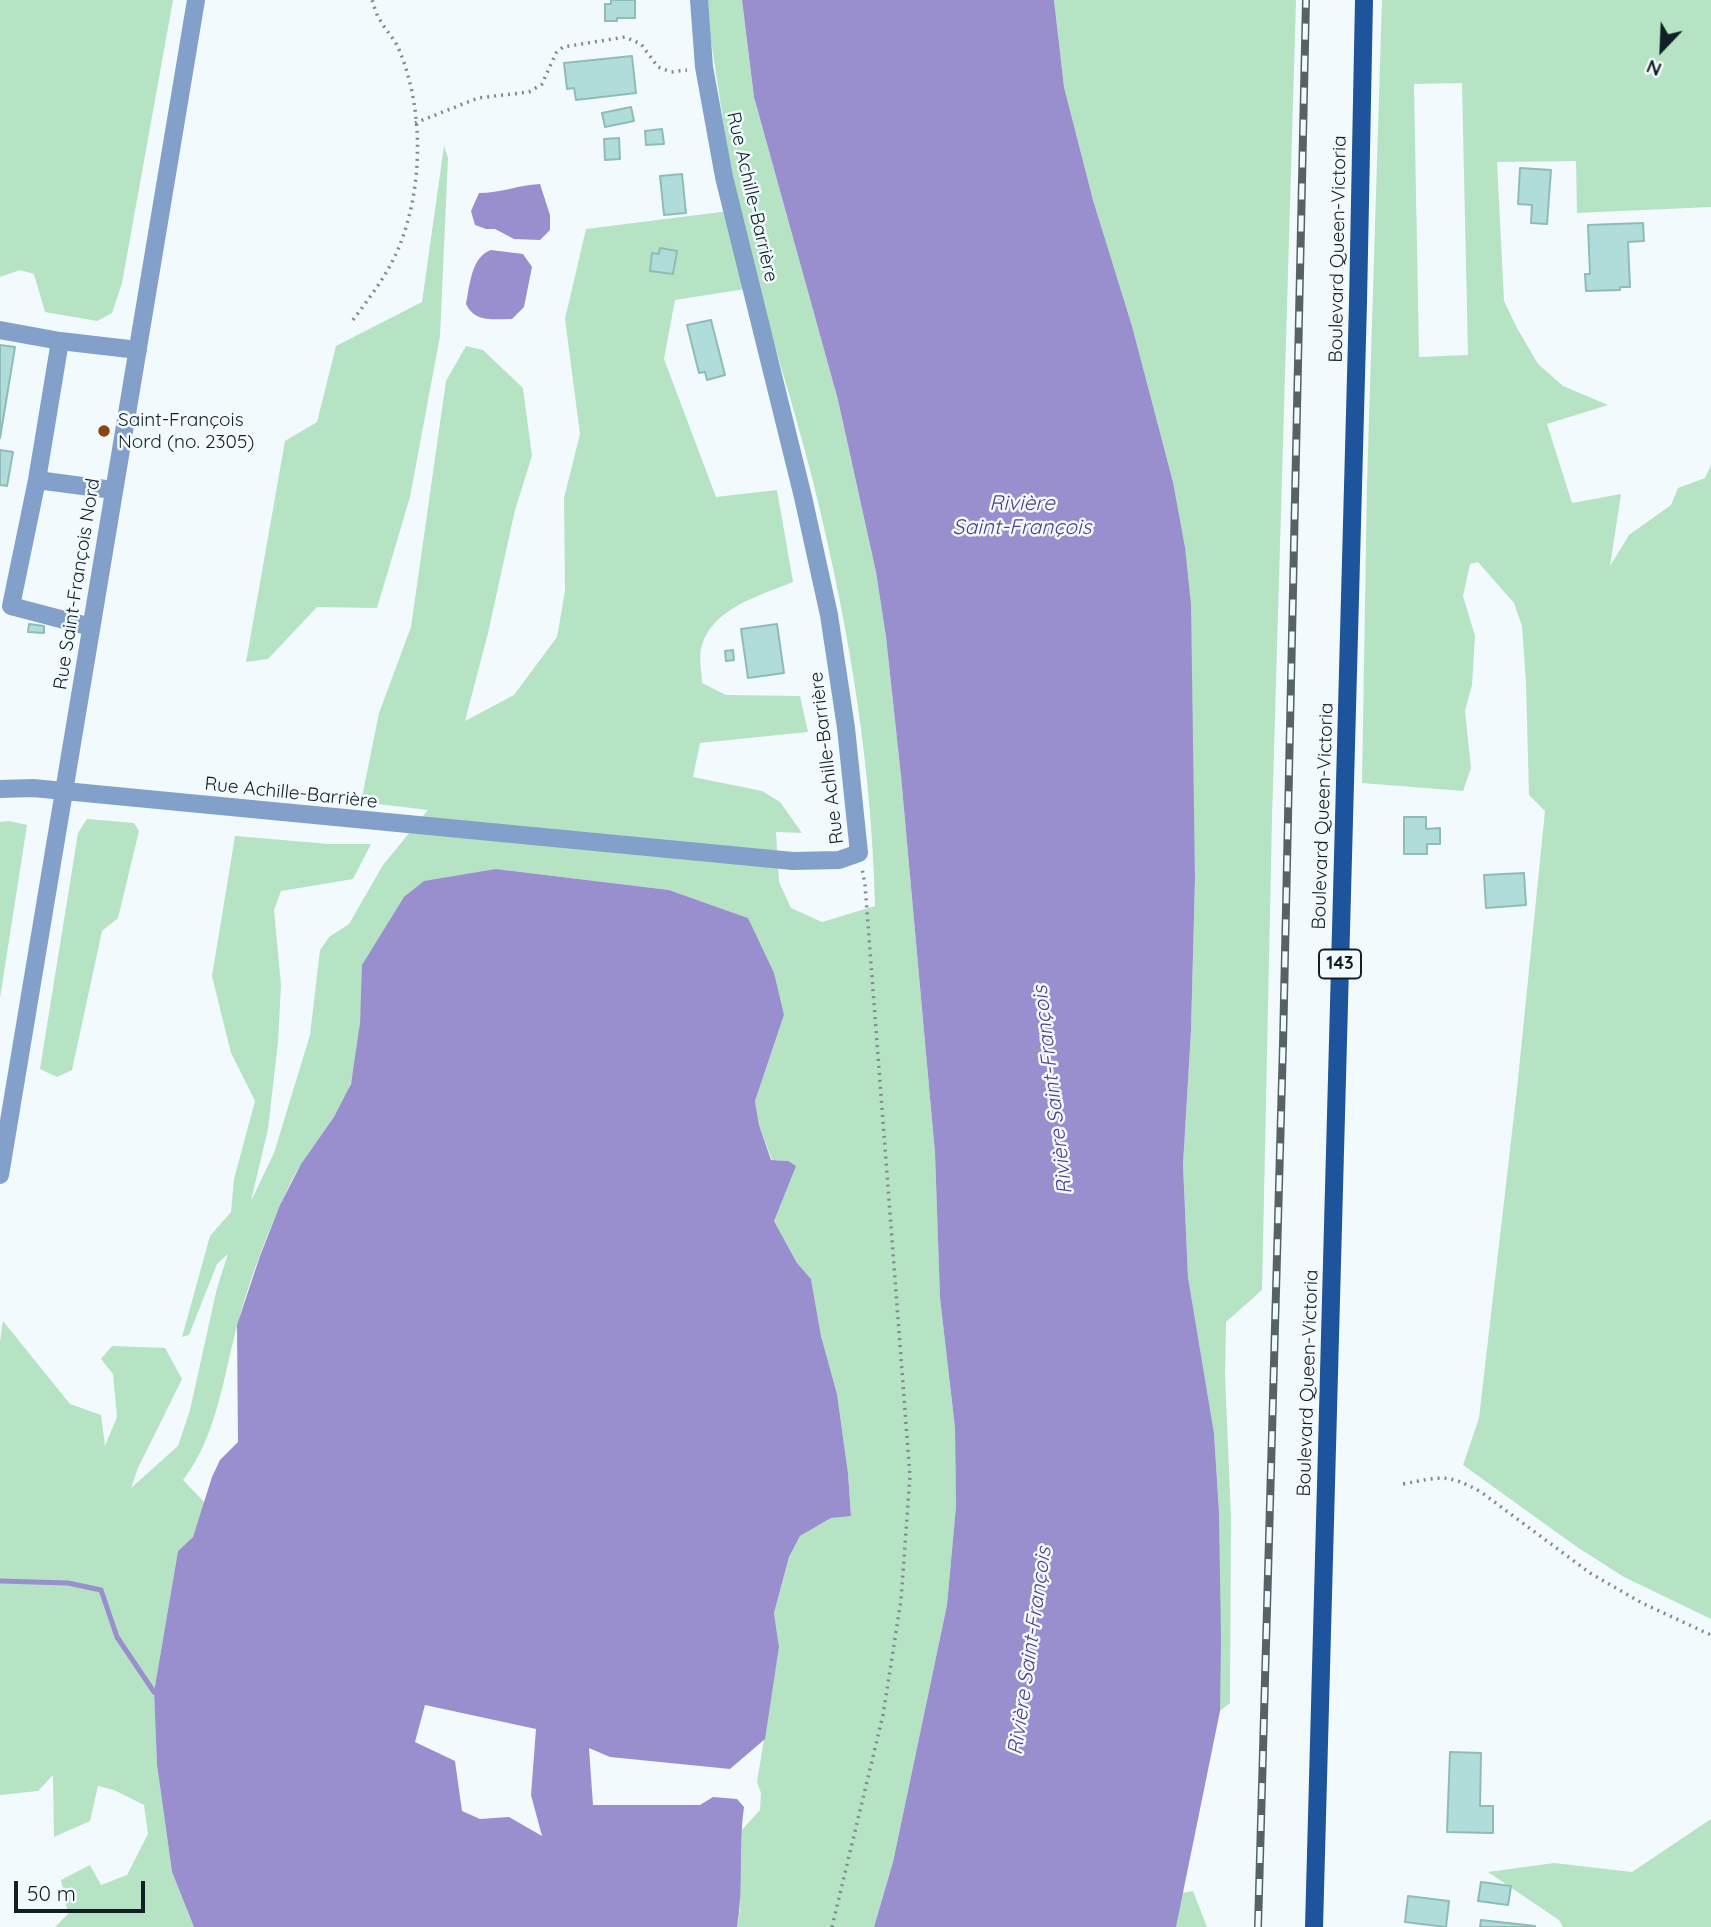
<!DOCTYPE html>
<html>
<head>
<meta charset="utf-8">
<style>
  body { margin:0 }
  #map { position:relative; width:1711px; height:1927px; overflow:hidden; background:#f2fafd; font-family:Quicksand,sans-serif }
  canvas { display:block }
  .north { position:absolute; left:1627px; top:14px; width:70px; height:70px; -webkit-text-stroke:5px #f2fafd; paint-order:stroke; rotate:203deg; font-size:19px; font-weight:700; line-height:28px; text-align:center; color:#112026 }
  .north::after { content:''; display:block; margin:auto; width:24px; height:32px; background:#112026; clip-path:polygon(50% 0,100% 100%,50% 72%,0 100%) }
  .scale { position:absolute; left:14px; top:1881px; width:131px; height:32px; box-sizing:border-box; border:4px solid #112026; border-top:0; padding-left:9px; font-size:21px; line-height:24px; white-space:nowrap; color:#112026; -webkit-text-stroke:5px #f2fafd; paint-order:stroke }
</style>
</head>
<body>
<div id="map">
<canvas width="1711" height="1927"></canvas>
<div class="north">N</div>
<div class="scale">50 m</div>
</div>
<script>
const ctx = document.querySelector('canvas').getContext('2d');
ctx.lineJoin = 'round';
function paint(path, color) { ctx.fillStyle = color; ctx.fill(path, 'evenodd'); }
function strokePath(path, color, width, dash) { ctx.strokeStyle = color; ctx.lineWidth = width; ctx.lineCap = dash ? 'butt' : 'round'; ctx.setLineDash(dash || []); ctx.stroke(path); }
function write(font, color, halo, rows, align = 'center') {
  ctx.font = font + ' Quicksand,sans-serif'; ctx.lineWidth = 5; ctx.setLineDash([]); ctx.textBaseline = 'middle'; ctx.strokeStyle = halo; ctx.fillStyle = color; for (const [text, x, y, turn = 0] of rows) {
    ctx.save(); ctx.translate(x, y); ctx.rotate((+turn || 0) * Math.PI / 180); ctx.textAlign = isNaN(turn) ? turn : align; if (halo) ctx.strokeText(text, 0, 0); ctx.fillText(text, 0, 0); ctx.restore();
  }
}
const green = new Path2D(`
  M0,0h173l-51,283 -10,30 -15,8 -52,-9 -11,-38 -14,-4 -20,7z
  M708,0h34l12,97 84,303 38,172 10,65 15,139 34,377 5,145 15,130 1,78 -9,99 -54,257 -19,65h-137l3,-17v-78l20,-22 1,-17 -4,-11 22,-135 -5,-34 15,-56 11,-21 31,-18 20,-3 -3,-42 -11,-79 -16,-58 -10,-57 -14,-16 -23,-42 14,-60 -16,-1 -13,-35 -4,-24 29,-86 -36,-97 -79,-28 -173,-21 -133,96c-2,39 -2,79 -12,117 -8,31 -33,55 -49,81 -9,13 -16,29 -22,43 -17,38 -32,79 -43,120 -14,52 -20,110 -54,154l22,23 -12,34 -15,14 -24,141 3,73 15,107 22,55h-139l13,-13 -7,-34 29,-15 11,20 26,-10 21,-41 -4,-29 -30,-15 -16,-4 -8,35 -36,16 -1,-62 -15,16 -38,4v-453l3,-21 67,83 31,11 4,31 12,-29 -4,-43 -12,-15 11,-13 53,2 17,31 -44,89 -7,20 47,-42 12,-36 27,-122 11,-34 -11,10 -28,71 -7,2 28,-101 21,-24 3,-33 21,-78 -24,-48 -19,-77 23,-140 94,8h42l-18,35 -72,12 -7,19 7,75 -3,57 -10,87 -17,72 23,-48 36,-118 10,-85 9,-13 20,-13 34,-59 45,-55 -67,-8 18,-89 32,-86 35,-246 20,-35 17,4 40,38 9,68 -17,54 -27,123 -23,88 49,-26 43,-58 8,-46 -1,-93 16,-64 -15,-115 21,-90 151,-19 -30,-195zM758,287c20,72 43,143 60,215 32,132 54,268 57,404l-53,16 -31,-14 -12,-26 -3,-50 26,1 -22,-31 -18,-11 -69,-14 7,-34 108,-11 -8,-36 -74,-1 -24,-12c0,-11 -4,-27 0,-38 11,-37 59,-50 91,-63l-16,-92 -61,7 -52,-138 11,-59z
  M1054,0h242l-24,818 -10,472 -36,32 -1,53 6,142 -1,186 -10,8 -1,-199 -5,-79 -26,-156 -5,-112 8,-134 4,-152 -10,-332 -12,-65 -41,-156 -39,-126 -29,-113z
  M1382,0h329v207l-134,6 -1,-52 -79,1 7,139 13,27 21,36 25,22 45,19 -61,19 25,79 49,-9 -11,72 19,-31 42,-30 7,-17 27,-10 6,-13v1154l-87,-42 -47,-30 -114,-82 16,-47 38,-329 28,-278 -16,-16 -3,-112 -4,-57 -8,-23 -36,-41 -8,2 -7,32 12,40 -3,49 -7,26 6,57 -8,23 -101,-8 5,-299zM1462,83l6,272 -49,2 -5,-273z
  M444,146l4,12 -8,178 -30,161 -33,111 -60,-1 -49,52 -22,3 39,-221 32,-19 19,-76 86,-44z
  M87,819l47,4 5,8 -21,87 -16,13 -30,139 -15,7 -17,-8 38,-236z
  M9,821l18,4 -27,173v-176z
  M1711,1819v108h-148l-4,-7 -71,-48 66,-9 78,9z
  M1193,1891l14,36h-31l6,-34z`);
const water = new Path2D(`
  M742,0h312l10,87 29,113 39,126 41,156 12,65 6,58 4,274 -4,152 -8,134 5,112 26,156 5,79 2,129 -1,70 -44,216h-302l19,-65 54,-257 9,-99 -1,-78 -15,-130 -5,-145 -34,-377 -15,-139 -10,-65 -38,-172 -84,-303z
  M540,184l10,31v15l-10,10 -26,-1 -19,-10h-9l-11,-4 -4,-14 8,-18c21,0 40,-8 61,-9z
  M491,250l32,4 9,13 -8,40 -12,12c-18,0 -37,4 -46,-15 4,-19 5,-47 25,-54z
  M496,869l173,21 79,28 26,55 10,42 -29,86 4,24 12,35 17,1 8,5 -22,55 23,42 14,16 10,57 16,58 11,79 3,43 -20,2 -31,18 -11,21 -15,56 5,34 -14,92 -35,30 -120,-12 -21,-9 4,57h107l13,-8 24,2 7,8c-6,40 0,80 -7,120h-543l-22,-55 -15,-107 -3,-73 24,-141 15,-14 19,-60 8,-17 18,-18 -1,-117 23,-69 20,-51 21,-41 33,-47 17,-33 9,-61 2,-58 42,-68 20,-16zM425,1705l111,24 -5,66 11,41 -33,-19 -29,2 -18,-8 -7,-50 -40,-19z`);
const stream = new Path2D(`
  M0,1581l68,2 33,7 16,47 37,55`);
const building = new Path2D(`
  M611,0h24v18h-18v3h-12v-17h6z
  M632,56l4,37 -60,7 -2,-12 -7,1 -3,-26z
  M631,107l3,14 -29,6 -3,-14z
  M662,129l2,15 -18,1 -1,-14z
  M619,138l1,21 -15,1 -1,-21z
  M1520,168l31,2 -4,54 -16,-1 1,-18 -14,-1z
  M682,174l4,39 -22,2 -4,-39z
  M1643,223l1,18 -16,1 2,45h-10v3l-34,1 -1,-17h5l-2,-49z
  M660,248l17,3 -4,23 -23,-3 2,-18 7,1z
  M711,320l14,55 -18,5 -2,-8 -6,1 -12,-48z
  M0,345l15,2 -15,91z
  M0,450l13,2 -6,34 -7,-1z
  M29,624l15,2v7l-16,-1z
  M777,624l7,49 -36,5 -7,-49z
  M733,650l1,10 -8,1 -1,-10z
  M1404,817h22v12l14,-1v16h-13v10h-23z
  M1524,873l2,32 -40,3 -2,-33z
  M1450,1752l31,1 -1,53h13v27l-46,-1z
  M1481,1882l30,4 -3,19 -30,-4z
  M1408,1896l41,5 -3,26 -41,-5z
  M1481,1920l54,6v1h-55z`);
const path = new Path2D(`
  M415,123l63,-25 51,-6 13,-8 14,-31 7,-6 62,-10 16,7 17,23 13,5 16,-2
  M353,320c17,-23 35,-46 46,-73 24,-59 25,-136 1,-195 -5,-13 -14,-21 -20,-32 -4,-6 -6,-14 -8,-20
  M1403,1484c37,-7 44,-11 78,8l109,81 52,30 69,32
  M832,1927l51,-212 18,-115 9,-124 -45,-591 -3,-17`);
const minor = new Path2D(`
  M0,330l60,11
  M37,480l76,10
  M91,627l-80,-21 26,-126 23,-139 78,9
  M0,789l33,-1 760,73 46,-1 20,-7 -13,-125 -17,-113 -26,-118 -79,-320 -20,-110 -5,-67
  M0,1175l196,-1175`);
const major = new Path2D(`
  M1314,1927l44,-1625 6,-302`);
const rail = new Path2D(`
  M1258,1927l25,-883 23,-1044`);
const markers = [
  [104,431,7,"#874513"]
];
const shields = [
  [1340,964,42]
];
const shieldNames = [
  ["143",1340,964]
];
const streetNames = [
  ["Rue Achille-Barrière",752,197,77],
  ["Boulevard Queen-Victoria",1338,249,-89],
  ["Rue Saint-François Nord",77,584,-81],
  ["Rue Achille-Barrière",827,758,-97],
  ["Rue Achille-Barrière",291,793,6],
  ["Boulevard Queen-Victoria",1323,816,-88],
  ["Boulevard Queen-Victoria",1308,1383,-88]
];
const poiNames = [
  ["Saint-François",118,420],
  ["Nord (no. 2305)",118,442]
];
const waterNames = [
  ["Rivière",1022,504],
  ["Saint-François",1022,528],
  ["Rivière Saint-François",1053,1090,-97],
  ["Rivière Saint-François",1030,1651,-82]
];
paint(green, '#b6e3c4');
paint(water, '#998fcf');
strokePath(stream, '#998fcf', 5);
paint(building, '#b0ddd9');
strokePath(building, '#8fbcb8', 2);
strokePath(path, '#808b90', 3.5, [2, 5]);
strokePath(minor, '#83a0ca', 18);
strokePath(major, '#1d549c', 18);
strokePath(rail, '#556267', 8);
strokePath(rail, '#f2fafd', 5, [16]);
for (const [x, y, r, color] of markers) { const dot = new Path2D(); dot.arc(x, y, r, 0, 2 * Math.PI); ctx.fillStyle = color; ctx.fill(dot); strokePath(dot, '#f2fafd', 2.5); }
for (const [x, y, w] of shields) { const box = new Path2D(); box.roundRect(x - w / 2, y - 14.5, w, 29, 5); ctx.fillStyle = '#f2fafd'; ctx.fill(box); strokePath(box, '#112026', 2); }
write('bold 18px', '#112026', null, shieldNames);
write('19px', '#112026', '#f2fafd', streetNames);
write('19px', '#112026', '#f2fafd', poiNames, 'left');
write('italic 21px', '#503e8c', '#f2fafd', waterNames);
</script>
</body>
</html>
